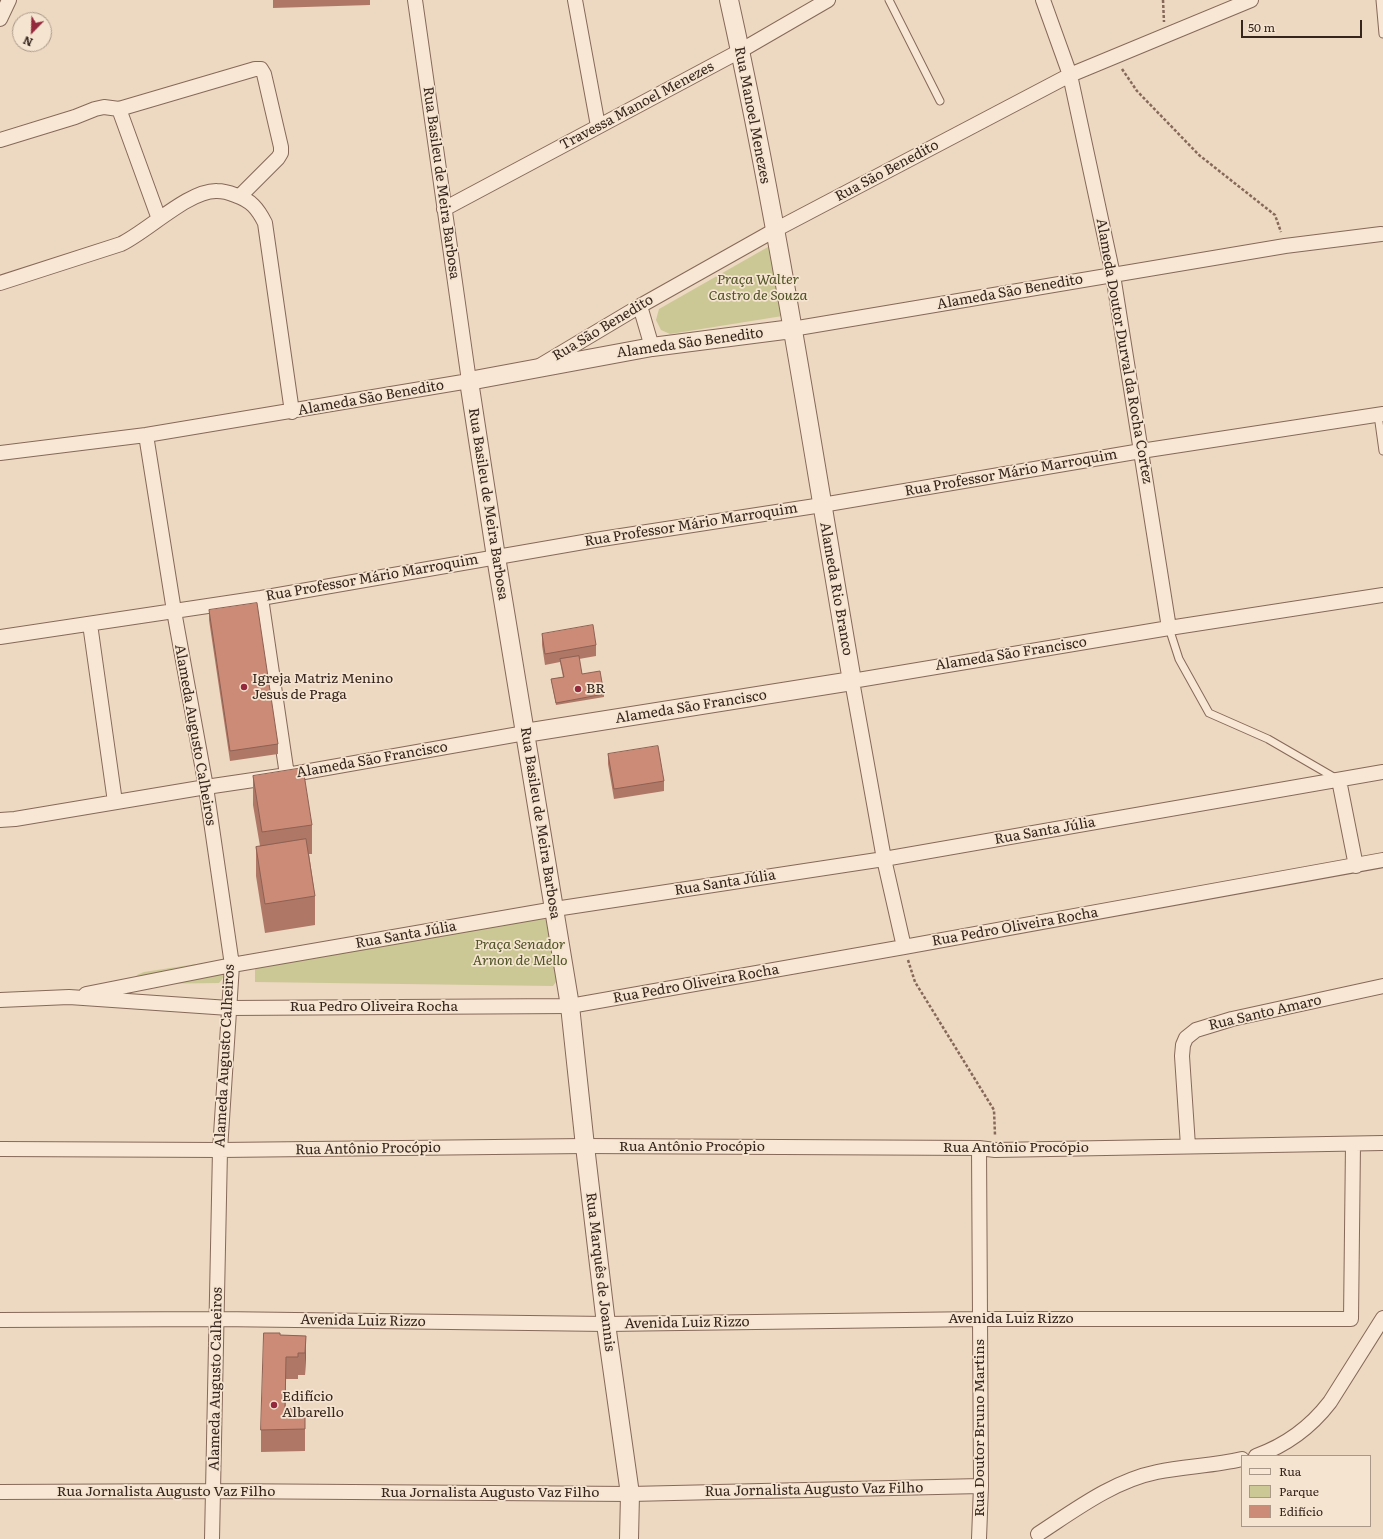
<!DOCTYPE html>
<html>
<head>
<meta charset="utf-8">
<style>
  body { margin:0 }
  #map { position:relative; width:1383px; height:1539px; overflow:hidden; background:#edd8c1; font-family:Literata,serif }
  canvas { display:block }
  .legend { position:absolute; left:1241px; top:1455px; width:130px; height:72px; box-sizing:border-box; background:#f5e4d0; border:1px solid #a99888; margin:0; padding:5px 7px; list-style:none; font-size:12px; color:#36251d }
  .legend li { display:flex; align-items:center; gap:8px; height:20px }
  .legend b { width:20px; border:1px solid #a99888 }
  .north { position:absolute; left:12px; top:12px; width:40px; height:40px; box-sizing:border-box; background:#f5e4d0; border:1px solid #a99888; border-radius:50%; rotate:203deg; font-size:11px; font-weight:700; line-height:16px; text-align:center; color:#36251d }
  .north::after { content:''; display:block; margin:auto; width:14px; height:18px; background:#94293d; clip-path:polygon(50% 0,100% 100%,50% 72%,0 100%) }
  .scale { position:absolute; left:1241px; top:20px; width:121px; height:18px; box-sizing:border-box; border:2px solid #36251d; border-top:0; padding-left:5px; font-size:12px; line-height:14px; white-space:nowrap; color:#36251d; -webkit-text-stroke:3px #f5e4d0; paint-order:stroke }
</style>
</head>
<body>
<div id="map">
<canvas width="1383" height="1539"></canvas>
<ul class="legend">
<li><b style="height:5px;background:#f8e7d4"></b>Rua</li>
<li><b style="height:11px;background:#cbc895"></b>Parque</li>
<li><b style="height:11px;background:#cb8b77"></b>Edifício</li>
</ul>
<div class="north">N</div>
<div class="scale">50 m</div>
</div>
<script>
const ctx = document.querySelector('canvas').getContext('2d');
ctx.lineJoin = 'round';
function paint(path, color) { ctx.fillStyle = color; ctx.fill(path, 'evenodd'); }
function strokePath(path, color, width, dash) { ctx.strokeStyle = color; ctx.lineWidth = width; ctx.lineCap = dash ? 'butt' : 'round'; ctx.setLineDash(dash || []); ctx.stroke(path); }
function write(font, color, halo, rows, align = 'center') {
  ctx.font = font + ' Literata,serif'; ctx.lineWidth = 3.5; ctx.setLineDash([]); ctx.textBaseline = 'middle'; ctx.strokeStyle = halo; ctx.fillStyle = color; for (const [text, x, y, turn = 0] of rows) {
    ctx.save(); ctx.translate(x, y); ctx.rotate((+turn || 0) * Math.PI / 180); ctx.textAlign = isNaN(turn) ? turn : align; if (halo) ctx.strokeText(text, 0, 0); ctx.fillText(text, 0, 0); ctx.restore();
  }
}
const green = new Path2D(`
  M775,243l20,71 -125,20 -9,-4 -5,-10 3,-11z
  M539,915l9,5 11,58 -6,8 -298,-4v-27z
  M216,961c9,6 11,14 3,22l-79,1 -5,-6 2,-3 7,-3z`);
const path = new Path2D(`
  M1163,0l1,22
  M1122,69l15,22 62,64 76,60 6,17
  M908,960l7,22 79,128 1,25`);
const service = new Path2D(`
  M889,0l51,101
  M1380,0l3,34
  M1378,415l5,36
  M1169,628l10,31 30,54 59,26 69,40`);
const minor = new Path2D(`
  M575,0l23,126
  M1043,0l27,75 43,200 56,353
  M0,19l9,-19
  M119,109l40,110
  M0,140l75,-23 20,-8 9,-2 15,2 136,-40h6l3,5 17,73v6l-3,5 -38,38
  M444,209l296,-158 88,-51
  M0,283l121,-39c27,-13 68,-54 96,-53 6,0 13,2 18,4 16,5 23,14 30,28l27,189
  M640,306l12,41
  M792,329l493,-83 96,-12
  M541,365l99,-59 135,-76 295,-155 181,-75
  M146,435l28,176 32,176 26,178 -12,185 -8,389
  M0,453l146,-18 323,-54 -54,-381
  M261,598l26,177
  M90,624l25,178
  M0,637l261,-39 334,-58 227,-35 319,-54 242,-37
  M1339,780l17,86
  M0,820l15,-1 191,-32 81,-12 238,-42
  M904,947l-20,-88 -32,-178 317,-53 214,-33
  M86,994l146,-29 323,-56 329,-50 499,-87
  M0,1000l69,-3 160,11 341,-2 334,-59 479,-87
  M1188,1146l-6,-90 1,-11 3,-7 10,-8 36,-11 151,-33
  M0,1149l220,1 365,-4 394,2 16,2 388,-7
  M0,1320l218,-1 388,5 374,-5h371l2,-175
  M1256,1456c31,-11 54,-28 74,-54l53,-84
  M0,1492l213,-1 417,3 351,-8
  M1038,1534c37,-24 75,-53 119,-62 28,-6 57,-6 85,-13
  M979,1539l2,-53 -2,-338`);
const tertiary = new Path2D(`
  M525,733l327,-52c-39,-227 -73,-456 -123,-681
  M629,1539l1,-45 -24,-170 -21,-178 -15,-140 -74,-449 -27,-176 183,-34 140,-18`);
const wall = new Path2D(`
  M273,0h97v5l-97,3z
  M209,610l69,134v10l-48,7 -21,-141z
  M542,634l54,11v11l-17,3 3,15 22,20v3l-48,8 -5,-26 12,-2 -3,-15 -15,3 -3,-20z
  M608,754l56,27v10l-50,8 -6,-35z
  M253,776l59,49v29h-3l6,42v29l-50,8 -9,-57v-29l4,-1 -7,-41z
  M280,1335l26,1 -1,39h-7v4h-12l-1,29 12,4 8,1v38l-44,1v-22z`);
const shadedWall = new Path2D(`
  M306,1336v22l-1,17v-22z
  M286,1357v22l-1,51v-22z`);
const building = new Path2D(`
  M257,603l21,141 -48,7 -21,-141z
  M593,625l3,20 -51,9 -3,-20z
  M579,656l3,18 18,-3 4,23 -48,9 -5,-24 13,-2 -4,-18z
  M658,746l6,35 -50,8 -6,-35z
  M303,768l9,57 -50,7 -9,-56z
  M306,839l9,57 -50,8 -9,-57z
  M264,1333h16v2l26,1 -1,17h-7v4h-12l-1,51 12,1v3l8,1v16l-44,1z`);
const markers = [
  [244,687,4,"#94293d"],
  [578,689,4,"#94293d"],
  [274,1405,4,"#94293d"]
];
const streetNames = [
  ["Travessa Manoel Menezes",637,106,-28],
  ["Rua Manoel Menezes",752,115,79],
  ["Rua São Benedito",887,171,-28],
  ["Rua Basileu de Meira Barbosa",441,183,82],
  ["Alameda São Benedito",1010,292,-10],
  ["Rua São Benedito",603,328,-31],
  ["Alameda São Benedito",690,343,-8],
  ["Alameda Doutor Durval da Rocha Cortez",1124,351,80],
  ["Alameda São Benedito",371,398,-10],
  ["Rua Professor Mário Marroquim",1011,473,-10],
  ["Rua Basileu de Meira Barbosa",488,504,81],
  ["Rua Professor Mário Marroquim",691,525,-9],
  ["Rua Professor Mário Marroquim",372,578,-10],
  ["Alameda Rio Branco",836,589,80],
  ["Alameda São Francisco",1011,654,-9],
  ["Alameda São Francisco",691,707,-9],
  ["Alameda Augusto Calheiros",195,735,80],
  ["Alameda São Francisco",372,760,-10],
  ["Rua Basileu de Meira Barbosa",540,823,81],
  ["Rua Santa Júlia",1045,831,-10],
  ["Rua Santa Júlia",725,883,-9],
  ["Rua Pedro Oliveira Rocha",1015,927,-10],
  ["Rua Santa Júlia",406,935,-10],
  ["Rua Pedro Oliveira Rocha",696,984,-10],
  ["Rua Pedro Oliveira Rocha",374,1007],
  ["Rua Santo Amaro",1265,1013,-13],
  ["Alameda Augusto Calheiros",225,1056,-87],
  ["Rua Antônio Procópio",692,1147],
  ["Rua Antônio Procópio",1016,1148],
  ["Rua Antônio Procópio",368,1149,-1],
  ["Rua Marquês de Joannis",600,1272,83],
  ["Avenida Luiz Rizzo",1011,1319],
  ["Avenida Luiz Rizzo",363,1321,1],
  ["Avenida Luiz Rizzo",687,1323,-1],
  ["Alameda Augusto Calheiros",216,1379,-89],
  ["Rua Doutor Bruno Martins",980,1428,-90],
  ["Rua Jornalista Augusto Vaz Filho",814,1490,-1],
  ["Rua Jornalista Augusto Vaz Filho",166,1492],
  ["Rua Jornalista Augusto Vaz Filho",490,1493]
];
const parkNames = [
  ["Praça Walter",758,280],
  ["Castro de Souza",758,296],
  ["Praça Senador",520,945],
  ["Arnon de Mello",520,961]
];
const poiNames = [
  ["Igreja Matriz Menino",252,679],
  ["Jesus de Praga",252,695],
  ["BR",586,689],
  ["Edifício",282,1397],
  ["Albarello",282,1413]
];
paint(green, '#cbc895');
strokePath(service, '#866959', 9);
strokePath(minor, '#866959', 16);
strokePath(tertiary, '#866959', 20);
strokePath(path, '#866959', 2.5, [3, 2]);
strokePath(service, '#f8e7d4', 7);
strokePath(minor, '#f8e7d4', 14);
strokePath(tertiary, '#f8e7d4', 18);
paint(wall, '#af7866');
paint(shadedWall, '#8e6153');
paint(building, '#cb8b77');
strokePath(building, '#8e6153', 1);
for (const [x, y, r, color] of markers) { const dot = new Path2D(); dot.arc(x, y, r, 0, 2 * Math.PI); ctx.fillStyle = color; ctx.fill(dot); strokePath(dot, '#f5e4d0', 1.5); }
write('14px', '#36251d', '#f5e4d0', streetNames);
write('italic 14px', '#4e5224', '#f5e4d0', parkNames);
write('14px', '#36251d', '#f5e4d0', poiNames, 'left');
</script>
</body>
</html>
